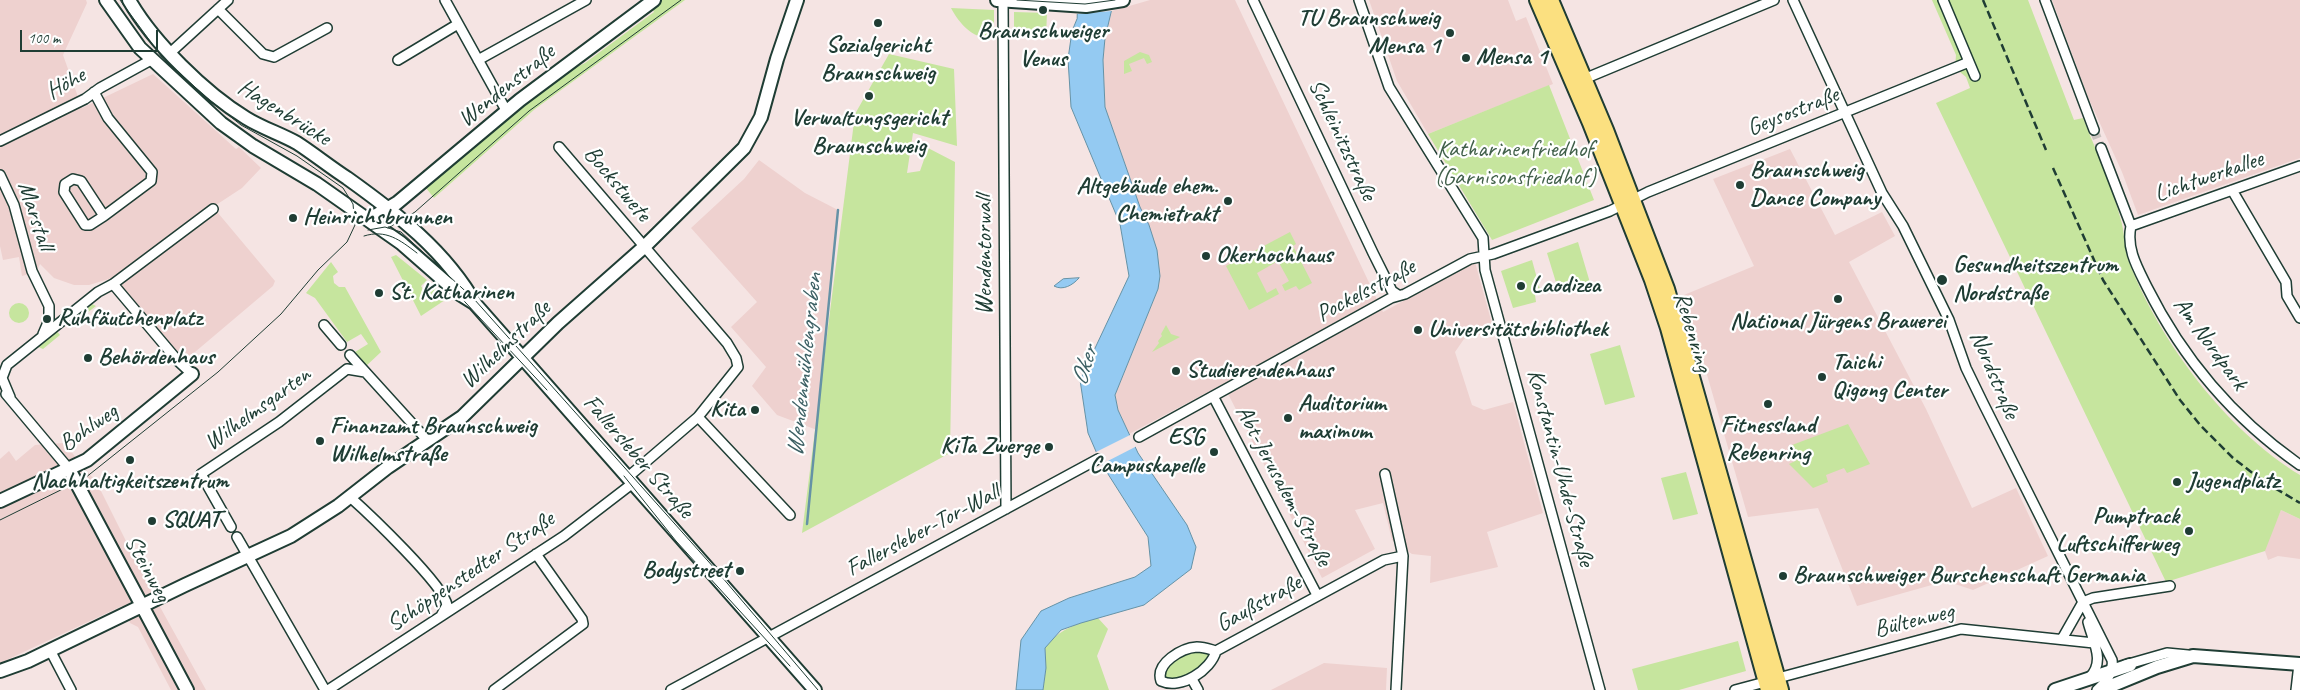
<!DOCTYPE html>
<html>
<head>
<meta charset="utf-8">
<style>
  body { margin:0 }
  #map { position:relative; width:2300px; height:690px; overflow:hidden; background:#f5e4e3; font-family:Caveat,sans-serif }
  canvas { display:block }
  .scale { position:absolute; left:20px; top:30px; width:138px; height:22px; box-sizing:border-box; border:2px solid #1f3d34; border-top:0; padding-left:6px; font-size:15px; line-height:18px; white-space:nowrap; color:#1f3d34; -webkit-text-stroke:4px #fff; paint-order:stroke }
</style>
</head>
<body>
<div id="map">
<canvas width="2300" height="690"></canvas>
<div class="scale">100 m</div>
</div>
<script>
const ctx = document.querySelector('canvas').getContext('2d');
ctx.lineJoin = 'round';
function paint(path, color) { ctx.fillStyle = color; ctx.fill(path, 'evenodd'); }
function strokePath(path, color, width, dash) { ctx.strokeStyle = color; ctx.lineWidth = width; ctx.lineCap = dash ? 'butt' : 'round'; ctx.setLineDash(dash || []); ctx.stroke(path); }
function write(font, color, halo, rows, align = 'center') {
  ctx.font = font + ' Caveat,sans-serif'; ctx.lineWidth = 4.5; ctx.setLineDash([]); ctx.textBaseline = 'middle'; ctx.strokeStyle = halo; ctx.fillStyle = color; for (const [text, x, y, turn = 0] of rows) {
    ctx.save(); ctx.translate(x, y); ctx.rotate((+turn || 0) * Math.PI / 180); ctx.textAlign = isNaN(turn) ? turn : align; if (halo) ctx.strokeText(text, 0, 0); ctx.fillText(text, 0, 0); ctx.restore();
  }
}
const built = new Path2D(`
  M0,0h86l1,3 -24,52 19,53 71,-34 83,75 3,-2 22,21 -19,20 -29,19 62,74 -2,5 -91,77 -70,-85 -23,7h-15l-20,-7 -14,-14 -4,8 -14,4 -3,-19 -16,3 -3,-14z
  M1150,0h85l148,312 92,-50 19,69 -30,8 -9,13 17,53 12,5 29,-8 30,111 -56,19 11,35 -68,16 1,-27 -19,-2 -20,-14 -9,-37 -28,7 20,39 -53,29 -99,-194 -94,50 -11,-24 -3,-15 43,-106 -9,-64 -9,-18 -35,-100 -2,-47 2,-22 7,-27z
  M1369,0h139l8,21 10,-4 27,67 -125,50 -31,-53z
  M2052,0h248v158l-162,57 -16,-43 -34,-75z
  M1790,149l45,86 47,-23 13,24 -46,26 77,147 46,99 44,-20 32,68 -75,34 -27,-9 -89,25 -39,-98 -70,9 -64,-222 70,-29 -41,-87z
  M759,160l46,33 33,17 -21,220 -40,-15 -25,-29 14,-19 -35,-40 26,-25 -66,-74 53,-49z
  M64,443l33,40 52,104 57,103h-35l-33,-63 -8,-4 -8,-17 -122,57v-204l9,-8 7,10 19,-16z
  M2281,510l19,9v40l-22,-3 -10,4 -4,-12z
  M1324,663l63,5 -1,22h-115z`);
const green = new Path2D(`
  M662,0h23l-150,109 -101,89 -8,-10 106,-92 43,-31 2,2 8,-4 69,-51 -2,-4z
  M1932,0h96l46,120 9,-2c14,35 30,70 39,106 3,13 2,26 7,38 31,80 97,168 171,213v44l-19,-9 -16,41 -99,31 -230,-479 34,-15 -4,-11 -11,-9 1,-13z
  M951,8l43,2v25c-18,9 -36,-13 -43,-27z
  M1014,12l33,1 -1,24h-32z
  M1140,52l9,3 3,7 -5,2 -3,-6 -15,6 3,7 -8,3v-13z
  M889,54l65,15 3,77 -44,-13 -6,40 13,-2 8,-23 27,14 -5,291 -148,80 53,-419z
  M1549,85l45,115 -102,40 -64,-106z
  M1290,232l6,12 -3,2 19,37 -13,7 -3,-4 -11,5 -3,-6 7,-4 -11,-20 -21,12 10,20 9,-5 3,6 -30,16 -23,-44z
  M1578,242l13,44 -23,7 -2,-6 -8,2 -11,-36z
  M396,255l31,25 -6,6 4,6 8,-7 12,15 -24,16 -30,-59z
  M1532,260l9,33 -6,2 1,7 -23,6 -12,-37z
  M331,262l7,10 -5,4 1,7 5,4h6l36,65 -16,15 -10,-15 13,-8 -7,-10 -14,8 -32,-44 -9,-5z
  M90,303l6,3 -18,14 -4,-4z
  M9 313a10 10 0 1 1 20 0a10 10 0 1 1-20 0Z
  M1166,325l5,9 9,3 -28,15 7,-9 -1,-2 4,-5 -1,-2z
  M56,330l4,5 -17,14 -7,-3z
  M1620,345l15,52 -30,8 -15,-51z
  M1848,424l22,40 -23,9 -3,-5 -18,7 2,7 -15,6 -24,-24 8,-4 -5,-15z
  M1686,472l12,42 -25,6 -12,-42z
  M1098,618l10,11 -11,27 12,34h-66l3,-22 -1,-20c14,-19 31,-24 53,-30z
  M1738,641l8,30 -67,19h-41l-6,-21z
  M1198,650l10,3 2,4 -14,17 -29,7 -4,-6c5,-16 20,-20 35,-25z`);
const water = new Path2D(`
  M1078,0h36l-9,38 -2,22 2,47 35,100 9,18 8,25 3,26 -2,13 -43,106 3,15 20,43 49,72 9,22 -5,22 -47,36 -63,18 -20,7 -16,18 1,20 -3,22h-27l5,-50 20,-29 28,-13 66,-21 16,-11 -3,-29 -47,-74 -13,-30 -8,-53 49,-104 -9,-52 -49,-117 -3,-48 4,-28 5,-12z
  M1079,278c-6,7 -16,13 -25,8l9,-7z`);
const pier = new Path2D(`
  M1076,0h38l-2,11 -37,3z
  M1132,434l5,12 -37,19 -6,-12z`);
const stream = new Path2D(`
  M807,524l31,-314`);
const streetTunnel = new Path2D(`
  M2094,130l7,18`);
const street = new Path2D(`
  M445,0l62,112
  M1003,0l3,509
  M1253,0l120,253 19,38 6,4
  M1359,0l30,87 94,151 2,32 115,420
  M1793,0l89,193 21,33 46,94 17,48 17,35 129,257c2,11 -6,23 -15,30
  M1943,0l32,76
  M2045,0l49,130
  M218,9l45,45 11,3 53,-29
  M170,53l58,-53
  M398,60l60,-36
  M478,60l108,-60
  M1584,79l190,-79
  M94,92l14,26 44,54 -1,9 -47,35 -23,-35 -8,-2 -8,5 -1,8 21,33h5l14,-9
  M0,141l85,-42 15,-11 51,-28
  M559,147l168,196 9,15 2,9 -40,50 -70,60
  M2101,148l30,78c-5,22 6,41 16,61 36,72 87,132 153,178
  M0,175l14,30 18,66 17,35v14l-6,14
  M2232,190l54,92 1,14 13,22
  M2131,226l169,-60
  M113,284l65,77 14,13
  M324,325l17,20
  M350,355l78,86
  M6,394l63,75
  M1213,396l104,199
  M10,397l-8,-19 5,-13 91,-73 15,-8 100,-75
  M698,417l92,98
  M1139,437l252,-139 14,-4 65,-35 23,-5 117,-43 38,-19 321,-130
  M1385,474l18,82 -7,134
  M350,497c18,16 94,88 97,108l-6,11
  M231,527l-30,-53 78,-52 68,-53 18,3
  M237,537l88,153
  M2083,602l10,-4 77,-12
  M2088,622c5,20 18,40 1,56
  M2062,639l21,-37
  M50,650l21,40
  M1216,651c-5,19 -35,39 -55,30 -6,-18 21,-33 36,-34 7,0 12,2 19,4l168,-91 19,-4
  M2125,665l42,-12 21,2
  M1778,678l183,-49 133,14
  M1193,681l5,9
  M328,690l236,-154 69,-53
  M494,690l89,-66 -1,-5 -46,-65
  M671,690l427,-231
  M1735,690l30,-8
  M2296,690l3,-26`);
const secondary = new Path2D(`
  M106,0l34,48 81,75 32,23 64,38 84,59 57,50 16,10
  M129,0c24,42 76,93 117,118 16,10 35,16 51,25 17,11 33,24 50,35 49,35 99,73 129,127l339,385
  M997,0l89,6 37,-6
  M368,220l29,-17 123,-103 134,-100
  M69,469l118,221
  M0,501l87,-41 105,-86
  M0,671l28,-10 157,-76 106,-49 47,-30 50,-39 74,-50 96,-94 86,-76 100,-99 17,-31 16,-58 20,-59
  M2055,690l75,-25
  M2101,690l56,-23 36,-11 107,8`);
const primary = new Path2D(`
  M1537,0l53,123 62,157 16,48 100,362
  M1551,0l55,130 61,159 114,401`);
const tram = new Path2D(`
  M1017,0l68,4 30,-4
  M388,228l27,-16 114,-101 152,-111
  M368,230l17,-3 16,5 73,67 242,271 102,120
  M364,236c22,-7 36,4 53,17
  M452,288l95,102
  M624,476l52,65 114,125
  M0,520l85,-42 133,-106 63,-58 37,-44 29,-28 8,-17 -2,-21 -10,-16 -46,-32 -56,-31 -34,-27 -46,-42 -41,-56`);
const rail = new Path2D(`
  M1983,0l63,150
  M2053,168l50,112 77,120 21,26 32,32 30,23 37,22`);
const markers = [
  [1043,10,5,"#1f3d34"],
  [878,23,5,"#1f3d34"],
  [1450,33,5,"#1f3d34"],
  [1466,58,5,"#1f3d34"],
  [869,96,5,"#1f3d34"],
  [1740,185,5,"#1f3d34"],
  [1228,201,5,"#1f3d34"],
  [293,218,5,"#1f3d34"],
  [1206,256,5,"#1f3d34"],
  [1942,280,6,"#1f3d34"],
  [1521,286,5,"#1f3d34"],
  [379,293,5,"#1f3d34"],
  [1838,299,5,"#1f3d34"],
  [47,319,5,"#1f3d34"],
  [1418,330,5,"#1f3d34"],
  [88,358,5,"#1f3d34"],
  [1176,371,5,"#1f3d34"],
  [1822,377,5,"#1f3d34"],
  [1768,404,5,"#1f3d34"],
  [755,410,5,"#1f3d34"],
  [1288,418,5,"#1f3d34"],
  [320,441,5,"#1f3d34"],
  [1049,447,5,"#1f3d34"],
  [1214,452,5,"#1f3d34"],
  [130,460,5,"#1f3d34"],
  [2177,482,5,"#1f3d34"],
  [152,521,5,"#1f3d34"],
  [2189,531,5,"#1f3d34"],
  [740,571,5,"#1f3d34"],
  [1783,576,5,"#1f3d34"]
];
const poiNames = [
  ["TU Braunschweig",1440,19,"right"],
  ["Mensa 1",1440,47,"right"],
  ["Braunschweiger",1043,32,"center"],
  ["Venus",1043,60,"center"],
  ["Sozialgericht",878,46,"center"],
  ["Braunschweig",878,74,"center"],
  ["Mensa 1",1476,58],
  ["Verwaltungsgericht",869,119,"center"],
  ["Braunschweig",869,147,"center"],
  ["Braunschweig",1750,171],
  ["Dance Company",1750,199],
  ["Altgebäude ehem.",1218,187,"right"],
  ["Chemietrakt",1218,215,"right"],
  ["Heinrichsbrunnen",303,218],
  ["Okerhochhaus",1216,256],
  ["Gesundheitszentrum",1953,266],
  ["Nordstraße",1953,294],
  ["Laodizea",1531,286],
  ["St. Katharinen",389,293],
  ["Ruhfäutchenplatz",57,319],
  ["National Jürgens Brauerei",1838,322,"center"],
  ["Universitätsbibliothek",1428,330],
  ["Behördenhaus",98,358],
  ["Taichi",1832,363],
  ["Qigong Center",1832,391],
  ["Studierendenhaus",1186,371],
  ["Auditorium",1298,404],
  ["maximum",1298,432],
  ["Kita",745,410,"right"],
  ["Fitnessland",1768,426,"center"],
  ["Rebenring",1768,454,"center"],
  ["Finanzamt Braunschweig",330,427],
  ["Wilhelmstraße",330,455],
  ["ESG",1204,438,"right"],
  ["Campuskapelle",1204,466,"right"],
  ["KiTa Zwerge",1039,447,"right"],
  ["Nachhaltigkeitszentrum",130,482,"center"],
  ["Jugendplatz",2187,482],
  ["Pumptrack",2179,517,"right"],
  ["Luftschifferweg",2179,545,"right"],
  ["SQUAT",162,521],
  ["Bodystreet",730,571,"right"],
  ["Braunschweiger Burschenschaft Germania",1793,576]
];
const streetNames = [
  ["Höhe",66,84,-29],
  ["Wendenstraße",507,86,-39],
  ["Geysostraße",1793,112,-22],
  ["Hagenbrücke",284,113,32],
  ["Schleinitzstraße",1342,140,65],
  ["Lichtwerkallee",2209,177,-19],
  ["Bockstwete",617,184,50],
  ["Marstall",35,216,72],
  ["Wendentorwall",985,255,-90],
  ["Pockelsstraße",1366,291,-28],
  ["Rebenring",1692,332,73],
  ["Am Nordpark",2210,344,54],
  ["Wilhelmstraße",506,345,-44],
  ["Nordstraße",1994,375,67],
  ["Wilhelmsgarten",258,409,-36],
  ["Bohlweg",89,428,-35],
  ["Fallersleber Straße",638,457,49],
  ["Konstantin-Uhde-Straße",1560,468,75],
  ["Abt-Jerusalem-Straße",1283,486,62],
  ["Fallersleber-Tor-Wall",923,531,-28],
  ["Steinweg",147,569,62],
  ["Schöppenstedter Straße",471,572,-34],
  ["Gaußstraße",1259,604,-29],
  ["Bültenweg",1914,621,-14]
];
const parkNames = [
  ["Katharinenfriedhof",1515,150],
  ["(Garnisonsfriedhof)",1515,178]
];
const waterNames = [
  ["Wendenmühlengraben",805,365,-84],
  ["Oker",1085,366,-72]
];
paint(built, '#eed1cf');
paint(green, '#c6e59e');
paint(water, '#94caf2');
strokePath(water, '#6592a6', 1);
paint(pier, '#f5e4e3');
strokePath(stream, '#6592a6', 2.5);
strokePath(streetTunnel, '#cac3c0', 9, [9, 4.5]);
strokePath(street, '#1f3d34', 12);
strokePath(secondary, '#1f3d34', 16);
strokePath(primary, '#1f3d34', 18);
strokePath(street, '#fff', 9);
strokePath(secondary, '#fff', 12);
strokePath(primary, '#fbe080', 14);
strokePath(tram, '#1f3d34', 1);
strokePath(rail, '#1f3d34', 2.5, [8, 4]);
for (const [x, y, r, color] of markers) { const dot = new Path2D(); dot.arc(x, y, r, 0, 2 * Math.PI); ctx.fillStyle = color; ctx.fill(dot); strokePath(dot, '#fff', 2); }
write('bold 24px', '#1f3d34', '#fff', poiNames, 'left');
write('24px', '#1f3d34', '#fff', streetNames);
write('24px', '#405f49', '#fff', parkNames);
write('italic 25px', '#3c6064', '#fff', waterNames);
</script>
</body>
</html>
